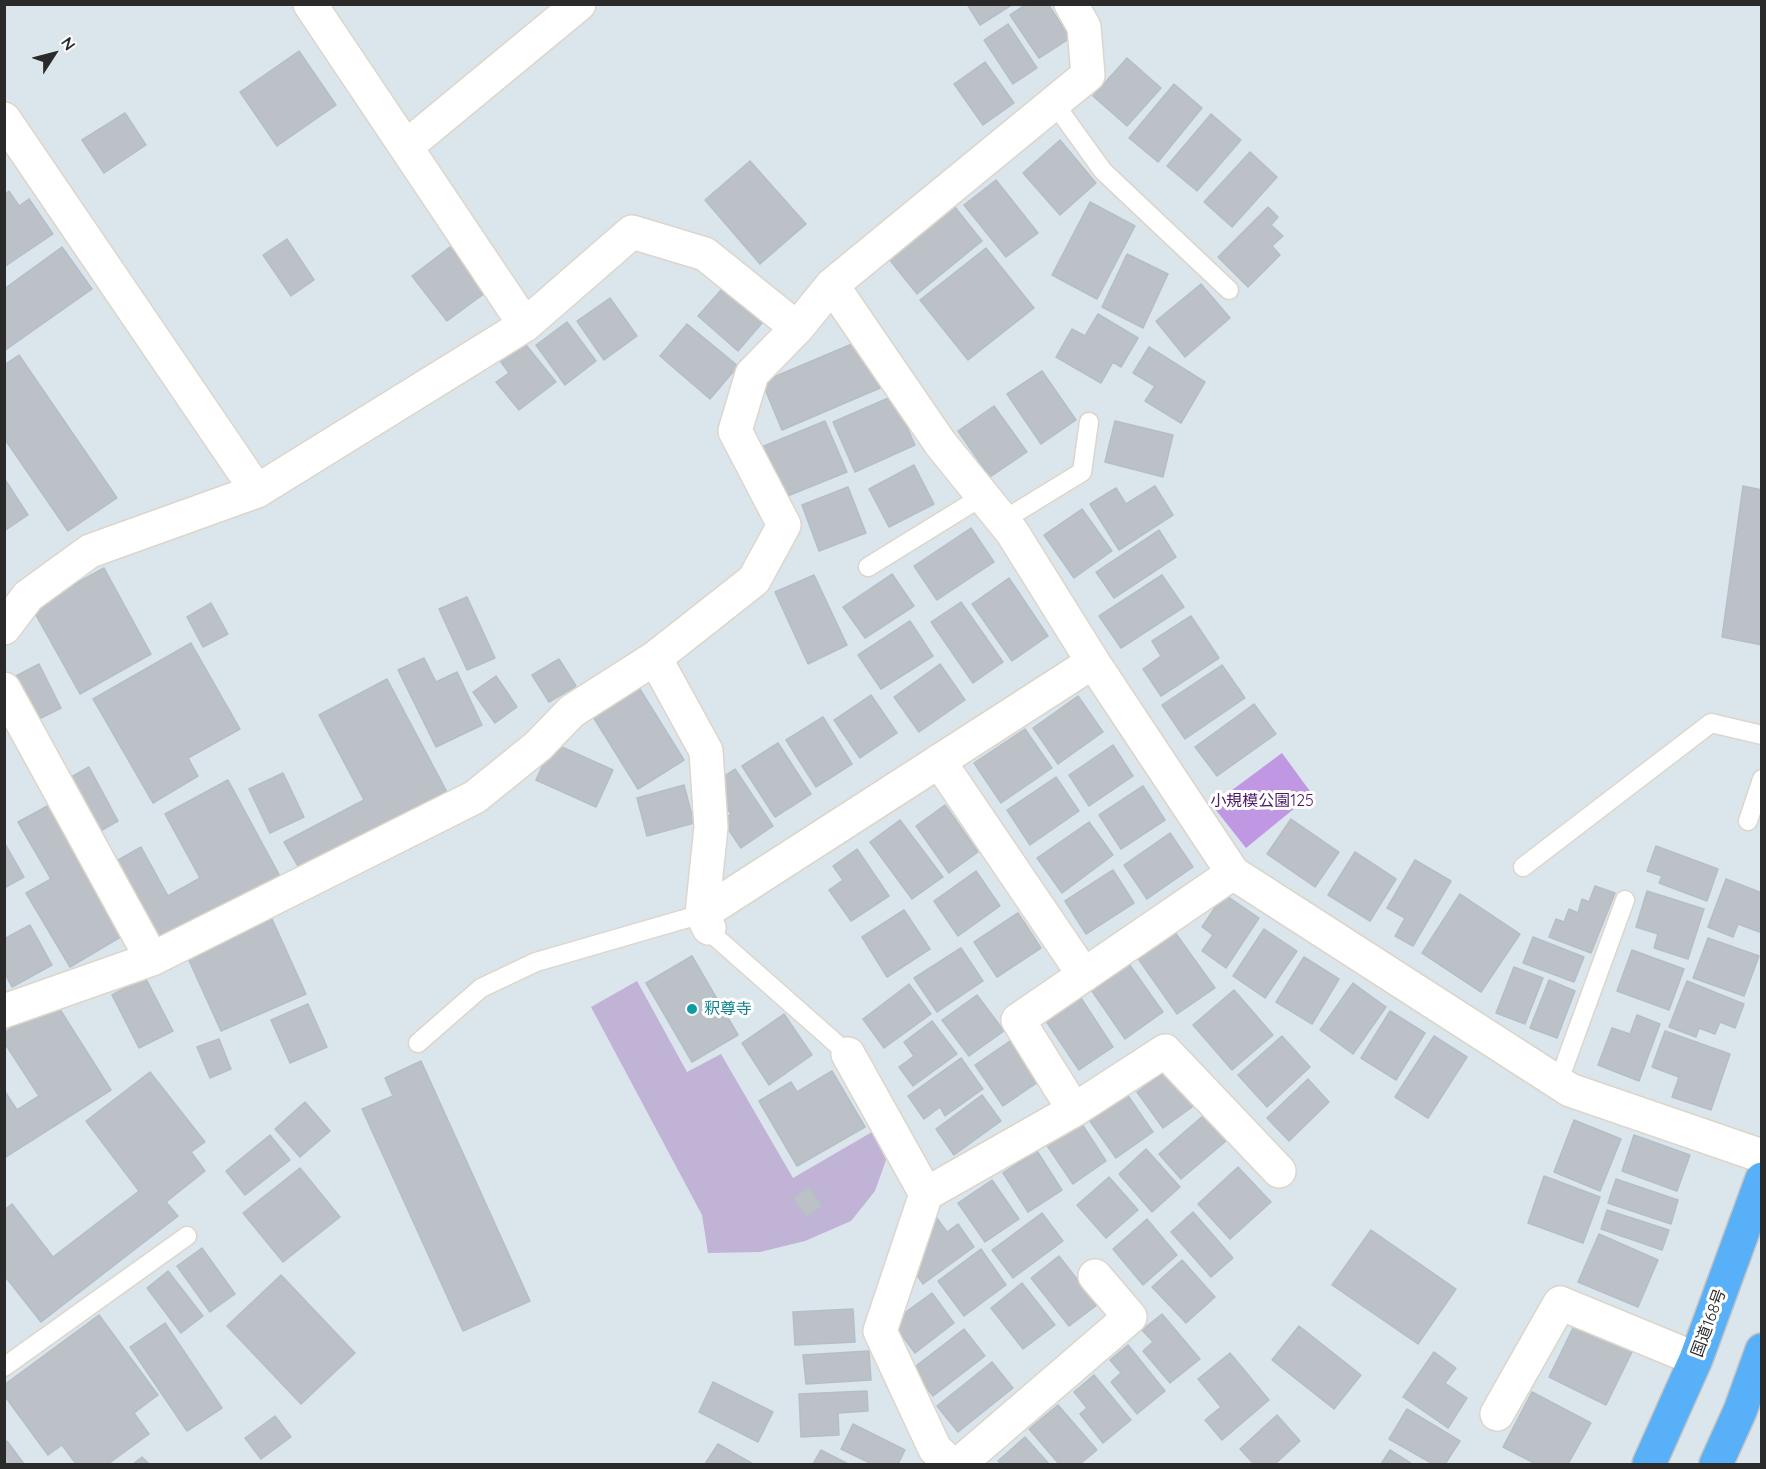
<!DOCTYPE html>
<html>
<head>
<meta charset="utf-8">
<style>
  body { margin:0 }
  #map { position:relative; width:1766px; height:1469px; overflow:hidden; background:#dbe5ec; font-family:Quicksand,sans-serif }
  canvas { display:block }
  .frame { position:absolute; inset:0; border:6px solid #2a2a2a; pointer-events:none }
  .north { position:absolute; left:24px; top:24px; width:60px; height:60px; -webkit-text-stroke:4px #fff; paint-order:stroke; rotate:54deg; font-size:16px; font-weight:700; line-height:24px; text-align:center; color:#2a2a2a }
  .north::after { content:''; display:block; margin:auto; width:21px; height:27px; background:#2a2a2a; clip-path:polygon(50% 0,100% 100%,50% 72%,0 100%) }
</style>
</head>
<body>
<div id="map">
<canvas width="1766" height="1469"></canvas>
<div class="frame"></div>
<div class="north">N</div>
</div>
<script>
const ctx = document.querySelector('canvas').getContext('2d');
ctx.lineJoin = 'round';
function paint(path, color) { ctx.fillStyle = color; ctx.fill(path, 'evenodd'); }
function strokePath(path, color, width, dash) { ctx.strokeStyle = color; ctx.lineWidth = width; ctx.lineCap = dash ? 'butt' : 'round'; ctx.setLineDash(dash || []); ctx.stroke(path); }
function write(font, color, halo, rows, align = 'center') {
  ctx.font = font + ' Quicksand,"Noto Sans JP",sans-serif'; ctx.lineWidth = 6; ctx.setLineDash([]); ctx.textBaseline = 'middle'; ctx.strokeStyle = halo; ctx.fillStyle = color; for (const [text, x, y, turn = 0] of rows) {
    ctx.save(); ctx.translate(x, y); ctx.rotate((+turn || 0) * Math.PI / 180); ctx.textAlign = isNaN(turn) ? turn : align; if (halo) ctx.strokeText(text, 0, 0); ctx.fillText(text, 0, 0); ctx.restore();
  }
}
const green = new Path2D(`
  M1282,753l30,41 -66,54 -34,-43z`);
const cemetery = new Path2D(`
  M637,981l50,91 34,-18 72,124 79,-46 14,28 -11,31 -24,30 -46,20 -45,11 -52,1 -6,-38 -111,-208z`);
const building = new Path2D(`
  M967,4h46l-33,21z
  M1027,4h21l22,34 -31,20 -29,-43z
  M1008,24l29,44 -24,16 -29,-44z
  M299,51l37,54 -59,41 -37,-54z
  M1127,58l34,30 -34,38 -34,-30z
  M985,62l29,41 -31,22 -29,-41z
  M1174,84l28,24 -44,54 -29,-24z
  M125,113l21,32 -42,28 -22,-33z
  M1211,114l30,26 -44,51 -30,-25z
  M1060,140l36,43 -36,32 -37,-42z
  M1250,152l27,25 -45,50 -28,-25z
  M750,161l56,63 -46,40 -55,-64z
  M996,180l42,53 -32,24 -42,-52z
  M9,191l10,15 10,-7 24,35 -49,33v-72z
  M1090,202l45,24 -38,73 -45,-24z
  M954,206l28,35 -65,53 -28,-35z
  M1268,207l10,10 -7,8 12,11 -11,10 8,9 -32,32 -30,-30z
  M287,239l27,41 -23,16 -28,-41z
  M62,247l30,42 -88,62v-62z
  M450,247l35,46 -38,28 -35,-45z
  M986,248l48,60 -66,52 -48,-60z
  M1127,254l41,20 -25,54 -41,-21z
  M1201,284l29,34 -45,39 -29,-36z
  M722,289l40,34 -24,28 -40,-35z
  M610,298l27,38 -33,24 -27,-39z
  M1098,314l40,24 -17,29 -8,-5 -12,21 -45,-26 16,-28 13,7z
  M567,322l29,39 -31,24 -29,-40z
  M687,324l51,42 -28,33 -50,-43z
  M522,340l34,42 -37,28 -23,-28 13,-9 -11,-15z
  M859,341l21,47 -98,42 -20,-48z
  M1149,347l56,35 -24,41 -36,-22 10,-15 -22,-13z
  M19,355l98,143 -49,33 -64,-93v-73z
  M1042,371l34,49 -35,24 -34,-50z
  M893,396l22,49 -60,27 -22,-50z
  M994,406l33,46 -37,25 -32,-46z
  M825,421l22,51 -62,25 -21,-51z
  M1115,421l58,14 -10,42 -58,-15z
  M914,465l20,39 -45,23 -20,-38z
  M4,478l24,37 -24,16z
  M1155,486l18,29 -54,35 -29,-46 26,-16 10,16z
  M1743,486l19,4v155l-40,-8z
  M848,487l18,46 -47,18 -17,-46z
  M1082,509l30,42 -38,27 -30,-43z
  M971,528l23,34 -57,38 -23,-34z
  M1159,530l17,27 -62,41 -18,-26z
  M104,568l47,86 -71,40 -48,-86z
  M892,574l22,32 -49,32 -22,-31z
  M814,575l33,70 -39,19 -33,-72z
  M1162,575l22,32 -63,41 -22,-32z
  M1009,578l39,58 -36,25 -40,-57z
  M467,597l28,61 -28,12 -28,-61z
  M961,602l42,60 -30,21 -42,-61z
  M211,603l17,31 -25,13 -16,-30z
  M1191,616l28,42 -58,38 -18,-27 18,-13 -9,-15z
  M910,621l23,35 -52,33 -23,-34z
  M191,643l49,86 -52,29 10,18 -45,27 -60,-104z
  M424,658l12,24 21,-10 25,53 -46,22 -38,-77z
  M559,659l17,27 -27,16 -17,-27z
  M39,664l22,44 -22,11 -23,-43z
  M940,664l25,36 -46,32 -25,-35z
  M1222,665l23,33 -60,41 -23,-34z
  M496,676l21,31 -22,16 -22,-31z
  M387,679l61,115 -147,77 -17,-29 80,-42 -45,-85z
  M638,686l46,74 -46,29 -46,-74z
  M871,695l26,38 -37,25 -26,-38z
  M1078,696l25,36 -45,32 -25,-36z
  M1254,704l22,30 -59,42 -22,-29z
  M823,717l29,47 -36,23 -30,-47z
  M1025,729l27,39 -51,35 -27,-40z
  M553,743l60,27 -17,37 -60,-27z
  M778,743l33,51 -36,23 -33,-51z
  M1113,745l20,31 -44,30 -20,-31z
  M89,767l29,54 -23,13 -29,-54z
  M735,769l38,57 -32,22 -19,-28 9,-6 -20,-29z
  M283,773l21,44 -34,16 -21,-44z
  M1056,777l23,34 -49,34 -23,-35z
  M228,780l54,100 -124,67 -45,-84 28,-16 27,49 32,-18 -35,-64z
  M684,785l10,38 -47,13 -10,-38z
  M1143,786l22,34 -44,29 -22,-34z
  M53,803l76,129 -59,35 -44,-74 25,-14 -33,-57z
  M945,805l33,47 -29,21 -33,-47z
  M1291,819l48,33 -24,35 -48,-33z
  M900,820l43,57 -31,22 -42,-57z
  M1089,822l24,33 -51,38 -25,-35z
  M1170,833l23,34 -46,32 -23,-34z
  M4,842l20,35 -20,11z
  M1656,846l62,23 -11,32 -48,-18 3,-7 -15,-5z
  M857,849l32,47 -38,25 -22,-31 14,-10 -10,-14z
  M1355,852l41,27 -26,42 -42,-26z
  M1415,860l36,21 -38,65 -18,-10 10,-18 -18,-10z
  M1113,870l21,33 -48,31 -21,-33z
  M976,871l24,35 -42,30 -24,-35z
  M1726,879l36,14v40l-24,-9 -5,13 -25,-10z
  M1595,886l20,7 -24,60 -42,-16 7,-18 8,3 5,-13 9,4 4,-14 7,3z
  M1647,891l57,18 -16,50 -34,-11 4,-14 -22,-7z
  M1224,894l35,24 -33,50 -24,-17 11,-16 -11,-8z
  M1460,894l60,40 -39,58 -59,-39z
  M904,910l26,39 -43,28 -25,-40z
  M1018,913l23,35 -44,29 -23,-35z
  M272,919l34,75 -85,37 -34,-75z
  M30,925l22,40 -40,22 -8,-15v-33z
  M1264,929l33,22 -32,47 -32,-22z
  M1174,931l41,57 -38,26 -40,-57z
  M1533,937l51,20 -10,25 -51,-19z
  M1708,938l51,18 -15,40 -51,-18z
  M961,948l22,33 -46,31 -23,-34z
  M1632,950l52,19 -15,41 -52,-19z
  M692,956l46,79 -46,27 -46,-79z
  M1304,957l35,22 -27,45 -36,-22z
  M1129,964l34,48 -38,27 -33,-48z
  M1514,967l29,11 -18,46 -29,-11z
  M145,977l28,54 -34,17 -27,-53z
  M1549,980l26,11 -18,47 -27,-10z
  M1687,981l57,23 -9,24 -15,-6 -5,12 -16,-6 -3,9 -27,-10z
  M1353,983l33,24 -33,47 -33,-24z
  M909,984l22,30 -47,34 -21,-29z
  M1234,990l39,45 -41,35 -39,-45z
  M977,995l27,36 -35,25 -27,-36z
  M1079,995l34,52 -34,23 -35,-52z
  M54,1000l57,90 -107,68v-68l13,20 22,-14 -35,-54v-9z
  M308,1004l19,43 -37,16 -19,-43z
  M1390,1011l35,22 -29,47 -35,-22z
  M784,1014l28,41 -43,30 -27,-42z
  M1637,1015l23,9 -21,57 -41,-16 14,-37 18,6z
  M932,1021l25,33 -44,32 -14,-19 15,-11 -10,-14z
  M1665,1031l65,23 -19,56 -39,-13 7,-20 -27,-10z
  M1282,1036l28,31 -43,40 -29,-32z
  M1434,1036l33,21 -39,61 -33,-21z
  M219,1039l12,30 -21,9 -13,-31z
  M1010,1041l28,41 -35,24 -28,-41z
  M961,1058l22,31 -38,27 -5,-9 -16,12 -16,-23z
  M421,1061l109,240 -67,30 -101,-222 31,-13 -8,-18z
  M1169,1069l26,36 -32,23 -26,-36z
  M832,1071l33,56 -68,39 -38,-65 32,-19 6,10z
  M150,1072l55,70 -14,10 14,19 -39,31 12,14 -137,106 -37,-47v-65l8,-6 41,53 86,-66 -53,-70z
  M1308,1079l21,23 -40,39 -22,-23z
  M1124,1090l29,42 -37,26 -29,-41z
  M982,1095l19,26 -47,34 -18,-26z
  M305,1102l25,29 -30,26 -25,-28z
  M1204,1115l22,26 -45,38 -22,-25z
  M1574,1120l47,19 -21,52 -46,-19z
  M1080,1121l26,40 -33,23 -27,-40z
  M270,1135l20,25 -45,35 -19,-24z
  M1634,1135l56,20 -13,36 -55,-20z
  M1146,1149l34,38 -28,25 -33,-38z
  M1037,1151l25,39 -34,22 -25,-39z
  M1238,1167l33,35 -41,37 -32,-35z
  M300,1168l40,49 -57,45 -40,-49z
  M1544,1176l56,21 -17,46 -55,-20z
  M1109,1177l29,33 -32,28 -29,-33z
  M1616,1179l62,21 -7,24 -63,-21z
  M992,1180l27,39 -34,23 -27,-39z
  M809,1187l13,19 -16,11 -13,-19z
  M1607,1210l62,20 -7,20 -61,-21z
  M1193,1212l40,46 -22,19 -40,-45z
  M1042,1213l21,28 -50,37 -21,-28z
  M936,1217l11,15 11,-8 16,23 -51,37 -9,-13 10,-45z
  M1147,1219l30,36 -34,30 -30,-36z
  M1371,1230l85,59 -38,55 -86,-59z
  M1599,1234l59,26 -20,47 -60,-25z
  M202,1248l33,46 -25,18 -33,-46z
  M981,1249l25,36 -42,31 -26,-35z
  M1059,1256l38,49 -28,21 -38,-48z
  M1182,1260l33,37 -29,26 -34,-36z
  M168,1271l35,45 -22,17 -34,-45z
  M281,1275l74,78 -54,51 -74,-78z
  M1022,1283l33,42 -32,24 -32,-41z
  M932,1293l22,30 -39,30 -23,-31z
  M853,1309l2,33 -60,3 -2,-33z
  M1162,1314l38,45 -30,24 -27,-32 10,-9 -11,-12z
  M99,1315l59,80 -24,18 15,21 -41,30h-32l-14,-19 -14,10 -44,-60v-10z
  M165,1323l57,85 -35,23 -57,-84z
  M1575,1324l57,28 -26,53 -57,-28z
  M1299,1326l62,49 -27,34 -62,-49z
  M964,1329l21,27 -52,40 -21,-27z
  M1128,1345l37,46 -28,23 -26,-32 10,-9 -11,-13z
  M869,1351l2,29 -65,4 -3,-29z
  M1434,1352l22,16 -11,15 22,15 -19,30 -45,-31z
  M1230,1353l39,47 -47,40 -17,-20 16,-13 -23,-28z
  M992,1362l21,26 -55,44 -21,-26z
  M1094,1375l37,45 -28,23 -23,-29 7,-6 -13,-16z
  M713,1382l60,30 -15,30 -59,-30z
  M867,1391l1,20 -30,2 1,22 -38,2 -2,-43z
  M1532,1392l59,31 -23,41h-32l-33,-17z
  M1058,1405l39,45 -17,14h-21l-30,-35z
  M1407,1409l53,32 -15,23h-12l-44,-25z
  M1277,1415l23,26 -25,23h-21l-14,-15z
  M275,1416l16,21 -30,22 -16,-21z
  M853,1424l52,26 -7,14h-26l-31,-15z
  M1025,1437l24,27h-48l-3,-3z
  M7,1441l17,23h-20v-21z
  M718,1444l35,20h-48z
  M821,1450l27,14h-35z
  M1390,1450l22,14h-31z
  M142,1457l7,7h-16z`);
const service = new Path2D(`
  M1054,103l49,68 126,119
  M1002,521l80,-49 7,-50
  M868,567l115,-71
  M1748,821l14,-42
  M1523,867l188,-144 51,12
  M711,933l137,121
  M418,1043l63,-55 55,-26 166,-48
  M1558,1083l67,-183
  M4,1367l183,-131`);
const minor = new Path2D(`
  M310,4l215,321
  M4,119l253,372
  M407,146l172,-142
  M832,285l108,158 72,89 81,130 140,211 337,217 192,66
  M4,628l24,-32 62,-45 167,-60 268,-166 107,-93 73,22 92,74
  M655,658l51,93 5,76 -9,87 7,14
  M4,689l148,270
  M939,761l145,214
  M702,914l391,-252
  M4,1011l148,-52 323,-162 63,-51 34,-35 83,-53 99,-78 30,-55 -49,-94 17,-57 45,-46 35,-43 256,-210 -4,-48 -13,-23
  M848,1054l78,140 -46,137 55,118 16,15
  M1074,1110l91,-59 114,120
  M926,1194l148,-84 -56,-90 215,-147
  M1497,1414l63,-111 136,56
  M959,1464l171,-147 -35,-41`);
const trunk = new Path2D(`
  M1649,1464l47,-105 66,-180
  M1716,1464l24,-53 22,-61`);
const markers = [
  [692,1009,6,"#0f9aa8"]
];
const parkNames = [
  ["小規模公園125",1262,801]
];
const cultureNames = [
  ["釈尊寺",704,1009]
];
const streetNames = [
  ["国道168号",1709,1323,-70]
];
paint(green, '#bf97e3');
paint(cemetery, '#c0b3d6');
paint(building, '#bbc1c7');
strokePath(building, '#b5bec7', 1.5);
strokePath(service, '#dcd6ca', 21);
strokePath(minor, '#dcd6ca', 36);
strokePath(trunk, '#c3c3c3', 36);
strokePath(service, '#fff', 18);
strokePath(minor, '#fff', 33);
strokePath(trunk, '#58b0f8', 33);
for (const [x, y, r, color] of markers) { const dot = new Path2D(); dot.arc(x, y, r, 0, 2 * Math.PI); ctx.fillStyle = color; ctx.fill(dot); strokePath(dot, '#fff', 2); }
write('16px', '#4c1967', '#fff', parkNames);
write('16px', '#0d838f', '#fff', cultureNames, 'left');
write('16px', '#2a2a2a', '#fff', streetNames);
</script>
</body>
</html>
